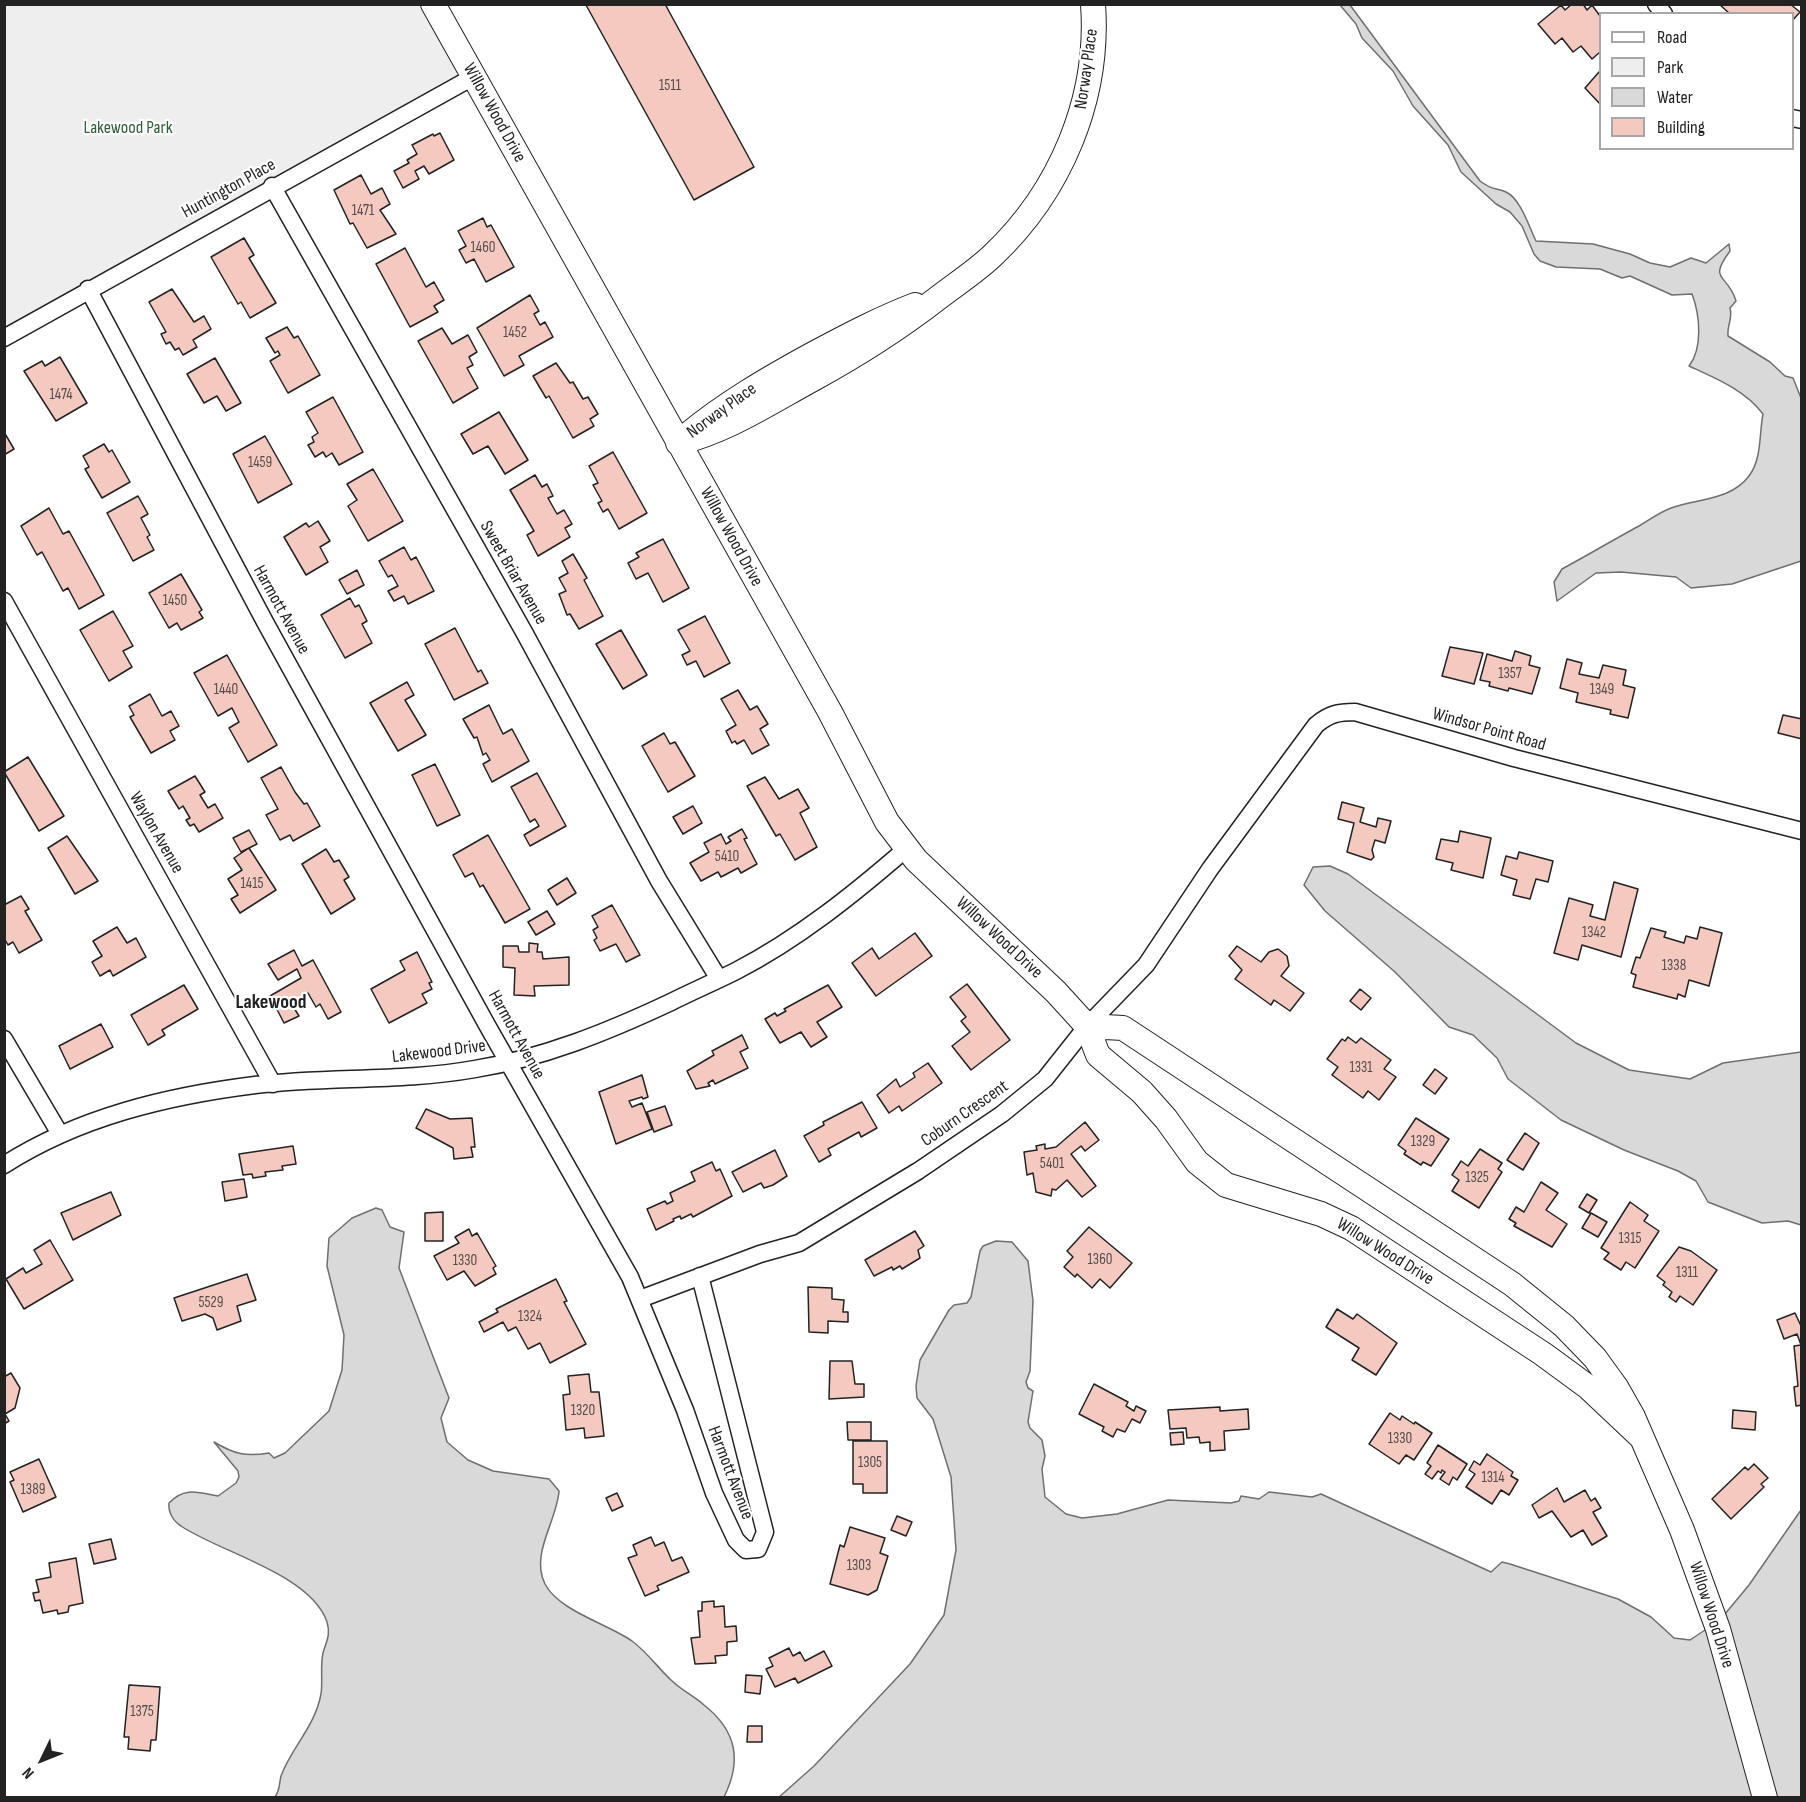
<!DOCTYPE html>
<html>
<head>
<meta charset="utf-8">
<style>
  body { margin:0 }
  #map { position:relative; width:1806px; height:1802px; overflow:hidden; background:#fff; font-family:"Sofia Sans Condensed",sans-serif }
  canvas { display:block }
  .frame { position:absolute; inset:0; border:6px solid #222; pointer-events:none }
  .legend { position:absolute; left:1599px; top:12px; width:195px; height:138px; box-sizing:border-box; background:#fff; border:2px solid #a7a7a7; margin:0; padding:8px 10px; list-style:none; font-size:18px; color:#222 }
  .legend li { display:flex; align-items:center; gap:12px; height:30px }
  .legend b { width:30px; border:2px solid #a7a7a7 }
  .north { position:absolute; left:12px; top:1730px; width:60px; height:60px; -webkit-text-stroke:4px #fff; paint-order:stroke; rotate:227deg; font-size:16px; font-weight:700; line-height:24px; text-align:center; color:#222 }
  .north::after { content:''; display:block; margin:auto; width:21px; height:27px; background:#222; clip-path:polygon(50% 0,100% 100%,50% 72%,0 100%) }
</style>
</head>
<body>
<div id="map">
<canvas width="1806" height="1802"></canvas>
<div class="frame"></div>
<ul class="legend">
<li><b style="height:8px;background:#fff"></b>Road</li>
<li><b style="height:16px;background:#eee"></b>Park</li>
<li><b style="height:16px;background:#d9d9d9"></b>Water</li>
<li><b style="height:16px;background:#f3c9c0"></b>Building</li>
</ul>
<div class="north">N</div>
</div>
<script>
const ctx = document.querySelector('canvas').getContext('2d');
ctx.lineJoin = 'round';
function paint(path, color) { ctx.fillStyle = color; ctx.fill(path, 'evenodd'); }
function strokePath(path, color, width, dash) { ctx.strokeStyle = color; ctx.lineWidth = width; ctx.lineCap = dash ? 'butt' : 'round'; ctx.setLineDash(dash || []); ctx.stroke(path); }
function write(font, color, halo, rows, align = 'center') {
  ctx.font = font + ' "Sofia Sans Condensed",sans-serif'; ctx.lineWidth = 4.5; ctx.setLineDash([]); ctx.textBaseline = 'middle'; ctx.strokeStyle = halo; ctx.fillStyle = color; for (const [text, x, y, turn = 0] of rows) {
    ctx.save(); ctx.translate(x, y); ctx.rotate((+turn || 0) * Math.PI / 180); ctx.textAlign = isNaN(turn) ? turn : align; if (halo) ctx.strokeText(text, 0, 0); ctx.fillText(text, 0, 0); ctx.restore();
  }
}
const green = new Path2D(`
  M5,5h428l40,72 -468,261z`);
const water = new Path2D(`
  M1340,5h10l130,176c13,10 15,6 26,11 15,7 23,35 30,49l57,3 37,10 20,9 20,4 21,-9 15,5 23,-19 1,7c-23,31 -2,22 6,50l-6,7c3,10 -3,17 -2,28l42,26 15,14 8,2 8,20v163l-69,23 -41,4 -15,-11 -55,-5 -25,1 -39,28 -3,-19 8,-13c26,-14 51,-29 77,-43 10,-6 21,-14 32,-18 27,-10 59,-7 78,-32 13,-17 10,-42 14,-62 -18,-24 -48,-36 -74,-48 14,-18 11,-51 3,-72l-20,1 -42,-19 -8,2 -22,-9 -44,-2 -16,-6 -6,-7 -12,-28 -12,-14 -14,-8 -35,-32 -13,-27 -35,-39 -20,-35 -31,-33 -6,-14z
  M1330,866l18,8 228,169 53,27 61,9 33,-16 78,-11v173l-13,-4 -26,2 -54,-21 -12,-21 -18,-10 -54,-21 -63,-30 -53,-41 -11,-21 -24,-23 -24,-8 -54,-55 -70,-61 -21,-26 9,-18z
  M376,1208l6,2 8,17 14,5 -5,36 50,130 -8,20 6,24 21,18 25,11 56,8 10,12c-2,30 -29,63 -14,93 14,27 63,40 87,57 15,11 26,27 39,39 10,10 23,16 33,25 33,26 38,56 20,92h-449c5,-7 4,-13 6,-21 10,-28 34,-49 40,-82 2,-13 -1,-28 2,-41 3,-11 8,-18 4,-31 -16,-48 -108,-70 -146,-96 -8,-5 -13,-14 -12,-23 15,-16 28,-11 49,-7l18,-13 3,-6 -1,-6 -24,-29c20,12 32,15 55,11l5,5 11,-5 44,-42 13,-41 2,-35 -17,-69 2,-28 23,-20z
  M996,1241l16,1 16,19 5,40 -3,70 -4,11 2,6 5,3 -5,31 2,6 12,12 3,16 -3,13 3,28 21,17 16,4 35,-4 51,-14 63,3 8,-2 2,-5 18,3 10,-7 43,5 9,-3 170,78 11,-10 8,2 108,35 33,18 23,21 16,2 30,-20 29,-35 52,-75v287l-1023,1 36,-32 96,-102 34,-49 12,-65 -5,-73 -18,-58 -16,-21 -1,-12 4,-26 29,-50 5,-5 13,-2 4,-6 9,-46 3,-5z`);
const building = new Path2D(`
  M665,4l89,163 -60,33 -108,-195z
  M1572,4h11l4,6 5,-5 8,11v36l-8,7 -11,-13 -8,6 -11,-14 -7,6 -17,-20 23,-19 4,5z
  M1719,4h71l10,8 -8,9v-7h-62z
  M1599,72l1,1v31l-15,-16z
  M440,133l14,27 -25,14 -5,-8 -9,5 4,8 -16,9 -9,-17 15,-8 -2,-3 10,-6 -5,-9 21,-11 1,2z
  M361,175l10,19 11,-6 8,16 -10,6 16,24 -29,14 -14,-25 -3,1 -16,-34z
  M483,218l4,9 4,-2 23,42 -28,15 -12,-23 -8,4 -7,-13 7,-4 -8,-15z
  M244,238l10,17 -5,3 27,45 -26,15 -9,-16 -3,2 -27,-47z
  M405,248l21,39 8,-5 10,18 -10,6 4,6 -28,15 -34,-63z
  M172,289l22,33 10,-6 7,13 -18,11 4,7 -14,8 -4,-7 -4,2 -5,-8 -4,2 -5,-10 5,-2 -17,-30z
  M530,295l9,16 -5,3 6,11 5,-3 8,15 -34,19 5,9 -20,11 -27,-48z
  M287,327l7,11 4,-2 22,39 -32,18 -18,-32 10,-6 -2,-4 -3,2 -9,-15z
  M442,328l10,16 16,-9 9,17 -8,5 4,8 -6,3 11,20 -25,15 -35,-62z
  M60,357l27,46 -31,18 -32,-50 18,-10 3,5z
  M215,358l26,45 -15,8 -9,-15 -13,7 -17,-29z
  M556,363l14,20 3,-1 10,17 5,-2 10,17 -8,5 4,7 -21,12 -24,-42 -3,2 -13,-22z
  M333,397l30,55 -24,13 -7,-12 -6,4 -3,-5 -8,5 -7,-12 6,-3 -2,-5 6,-4 -12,-21z
  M499,412l29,48 -23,14 -17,-28 -15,8 -12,-20z
  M4,432l10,17 -10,6z
  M265,436l27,48 -34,19 -25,-49z
  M104,444l5,8 3,-2 18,32 -28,16 -17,-29 4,-2 -6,-11z
  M613,452l34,61 -28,16 -11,-20 -5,3 -5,-9 4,-2 -9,-16 5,-2 -9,-17z
  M373,469l30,52 -35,20 -20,-35 9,-6 -10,-16z
  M535,475l7,12 5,-3 6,12 -5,2 9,16 7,-4 8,14 -7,4 5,9 -32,19 -11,-21 7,-4 -24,-41z
  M138,496l10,18 -7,4 9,17 -3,2 7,13 -21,11 -26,-48z
  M49,508l14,26 6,-3 35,64 -25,14 -11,-21 -5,3 -21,-39 -5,3 -16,-29z
  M318,521l12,20 -10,6 8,15 -22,13 -22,-38 22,-14 3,4z
  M663,539l26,49 -26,14 -15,-29 -12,6 -8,-16 11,-6 -3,-4z
  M404,547l7,13 5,-3 18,34 -26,13 -4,-8 -10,5 -6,-10 10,-5 -6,-11 -4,2 -9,-16z
  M573,554l14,24 -3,2 19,36 -24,13 -9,-15 -3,1 -8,-21 7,-3 -7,-13 9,-5 -6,-12z
  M357,570l7,15 -17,9 -8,-14z
  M181,574l21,36 -3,2 4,6 -22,12 -4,-7 -8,5 -20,-35z
  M350,598l5,9 4,-2 8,16 -5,3 10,19 -27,15 -24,-43z
  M113,611l20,35 -10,5 9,16 -23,14 -29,-51z
  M705,616l25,47 -26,14 -8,-16 -9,4 -5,-10 8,-4 -12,-21z
  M455,628l23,44 3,-2 7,13 -34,17 -29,-56z
  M621,630l26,45 -24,14 -27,-45z
  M1450,647l33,6 -9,31 -32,-8z
  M1515,651l16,5 -2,9 11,3 -8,26 -23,-6 -1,3 -19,-5 1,-4 -10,-2 7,-26 25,7z
  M227,655l50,90 -29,17 -19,-34 10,-6 -7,-14 -14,8 -24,-43z
  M1567,659l15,4 -3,11 20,4 4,-13 23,5 -3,15 12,3 -7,30 -18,-4 1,-4 -35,-8 2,-9 -18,-5z
  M407,682l7,13 -9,5 21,35 -28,16 -28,-48z
  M738,690l12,20 7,-4 11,18 -8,5 9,16 -17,9 -8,-14 -7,4 -2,-3 -3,2 -6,-12 10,-6 -15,-26z
  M150,694l12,22 9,-5 8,15 -9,5 5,9 -24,13 -21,-36 4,-2 -5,-9z
  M489,705l14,29 9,-5 17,32 -37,21 -9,-18 7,-4 -4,-7 -3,2 -6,-18 -3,1 -11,-19z
  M1783,715l19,4v20l-24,-6z
  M664,733l6,11 5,-2 20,34 -27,16 -26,-46z
  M28,757l36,59 -25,15 -35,-59z
  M435,764l25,51 -23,11 -25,-51z
  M281,767l14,25 9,12 3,-1 13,23 -27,15 -3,-6 -10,5 -14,-25 12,-6 -17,-31z
  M537,773l29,53 -36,20 -6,-11 15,-9 -4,-7 -5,3 -19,-35z
  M195,776l10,16 -5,3 8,13 7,-4 8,14 -24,14 -5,-8 -4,2 -4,-6 4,-2 -7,-12 -4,3 -11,-18z
  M765,777l14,22 19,-10 11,19 -9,5 17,34 -22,13 -15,-26 -4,2 -29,-50z
  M1342,802l22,6 -4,14 16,5 2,-9 13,3 -6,22 -10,-3 -3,10 2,7 -3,3 -24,-8 7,-29 -16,-4z
  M693,806l9,17 -19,11 -10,-17z
  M742,829l5,9 -3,1 13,25 -16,9 -3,-5 -17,9 -3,-5 -17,9 -11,-18 19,-11 -5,-9 17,-9 5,10 5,-3 -3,-4z
  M249,830l8,14 -16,8 -8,-14z
  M1460,831l31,7 -8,40 -32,-8 2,-7 -17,-4 5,-20 17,3z
  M488,835l42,74 -25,14 -22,-38 -3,2 -7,-14 -8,4 -12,-22z
  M67,836l31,45 -23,13 -27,-46z
  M249,848l27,42 -36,23 -9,-14 7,-4 -10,-16 14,-9 -8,-12z
  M326,849l8,13 5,-2 10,17 -5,3 11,19 -24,15 -29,-50z
  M1519,852l34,9 -5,21 -12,-3 -6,20 -17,-4 4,-15 -16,-5 5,-19 11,3z
  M567,878l9,15 -19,12 -9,-15z
  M1614,882l24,7 -17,68 -39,-12 -4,15 -24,-7 15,-55 24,7 -3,11 15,4z
  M21,896l8,13 -4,2 17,29 -23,13 -6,-11 -5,3 -4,-7v-33z
  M612,905l28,50 -14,7 -10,-18 -16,7 -6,-11 3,-2 -4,-8 5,-3 -6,-11z
  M547,911l8,13 -19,11 -8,-13z
  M117,927l10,16 9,-5 10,19 -33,19 -3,-6 -10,6 -8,-14 10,-6 -9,-15z
  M1700,927l22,6 -13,53 -20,-6 -4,17 -7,-3 -1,5 -44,-12 3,-12 -5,-2 5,-16 4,1 11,-30 15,4 -2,5 20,6 2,-7 11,3z
  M915,933l17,23 -56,40 -24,-33 20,-15 7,11z
  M529,943l9,1 -1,8h5l1,7 26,-2v28l-35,1 1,10 -21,-1 1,-27 -12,-1v-21h15l1,6h10z
  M1237,946l24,16 8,-10 9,-3 9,7 2,10 -8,10 23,17 -14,18 -16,-11 -3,5 -36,-26 7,-9 -13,-14z
  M294,950l8,16 11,-6 28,52 -13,7 -8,-15 -4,3 -8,-14 -17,10 8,13 -15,7 -14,-27 31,-18 -4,-9 -19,11 -10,-16z
  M417,952l15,30 -3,1 3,6 -10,5 5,9 -38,20 -18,-34 34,-19 -5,-9z
  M967,984l43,56 -39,30 -19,-24 18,-14 -9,-11 5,-4 -16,-20z
  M184,985l14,24 -36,21 3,5 -17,10 -17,-30z
  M828,985l14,22 -25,15 10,15 -16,10 -10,-15 -21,11 -15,-24 10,-6 2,3 9,-5 -2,-2z
  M1360,989l11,9 -10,12 -11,-9z
  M101,1024l12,23 -43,22 -11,-23z
  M742,1035l6,13 -8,4 8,16 -33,16 -2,-4 -5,3 2,3 -14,3 -9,-18 27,-16 -2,-4z
  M1348,1037l8,6 5,-5 30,22 -7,9 12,8 -17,23 -11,-9 -5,7 -31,-23 6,-8 -11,-8 15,-20 3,2z
  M928,1063l14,20 -40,28 -3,-5 -10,7 -12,-18 19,-16 4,8 15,-10 -2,-4z
  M1435,1069l12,9 -12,16 -12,-9z
  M642,1075l6,22 -5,2 -1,-2 -13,4 3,6 10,-4 10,26 -36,15 -17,-52z
  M862,1102l15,26 -16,9 -2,-5 -31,17 3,6 -12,7 -15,-26 20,-11 -1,-3z
  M665,1106l7,19 -18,7 -7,-20z
  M426,1109l24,10 22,-1 3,29h-4l2,10 -19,2 -1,-11 -37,-20z
  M1416,1118l33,21 -18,27 -8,-4 -2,3 -17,-11 2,-3 -8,-6z
  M1085,1122l14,18 -14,11 -4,-5 -10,8 25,32 -14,11 -15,-17 -11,10 -4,-1 -1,7 -15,-4 -3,-19 -6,2 -3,-23 13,-2 -1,-4 9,-2v5l11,-2z
  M1525,1133l14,10 -16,27 -16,-10z
  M293,1146l3,18 -14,2 1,4 -18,2 1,4 -13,2 -1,-4 -9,1 -4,-21z
  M1480,1149l22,14 -4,6 4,3 -23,36 -27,-17 7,-11 -7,-5 9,-14 7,5z
  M775,1150l12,26 -14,9 -9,3 -3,-5 -18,9 -11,-20z
  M712,1162l4,9 4,-2 12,27 -39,21 -2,-3 -10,5 -1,-3 -7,3 1,2 -18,9 -9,-21 18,-8 2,3 6,-3 -3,-8 25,-12 -4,-9z
  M244,1179l3,18 -22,4 -3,-19z
  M1541,1182l17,11 -12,17 21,14 -15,23 -38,-21 2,-3 -7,-4 7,-12 8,5z
  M111,1192l10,23 -48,25 -12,-27z
  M1587,1194l10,6 -8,13 -10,-6z
  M1630,1202l18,13 -4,6 15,10 -24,37 -9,-6 -5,8 -17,-11 5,-6 -8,-5z
  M443,1212v29h-18v-28z
  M1591,1213l16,9 -9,15 -16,-9z
  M1089,1227l43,36 -22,25 -10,-9 -8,9 -15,-14 -2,3 -11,-10 9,-10 -6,-6z
  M469,1229l3,7 5,-3 19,33 -3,2 3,6 -21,12 -11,-15 -17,9 -13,-24 25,-13 -4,-6z
  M915,1231l9,15 -6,4 2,8 -18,11 -2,-3 -7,4 -1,-3 -18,9 -9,-16z
  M50,1240l23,40 -49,29 -18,-30 17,-11 3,5 16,-9 -8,-14z
  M1679,1247l12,4 26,19 -24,35 -13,-9 -4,6 -7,-5 3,-5 -9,-7 2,-3 -8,-6z
  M247,1274l9,26 -19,6 4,15 -24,9 -4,-12 -8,-4 -23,7 -8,-23z
  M556,1279l11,22 -3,1 22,42 -36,19 -10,-20 -12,6 -12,-22 -8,4 -5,-9 -19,10 -5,-10 19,-10 -2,-3z
  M808,1287l24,1v11l12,1 -1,12h5v10l-20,-1v12l-19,-1z
  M1337,1309l16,10 4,-5 40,29 -21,32 -24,-15 7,-12 -33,-21z
  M1795,1313l7,15v77l-6,1 -2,-19 4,-1 -4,-40 7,-1 -4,-11 -13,5 -7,-19z
  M830,1361h22l3,23h9v13l-35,2z
  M11,1373l9,15 -5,20 -10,6 4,7 -5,3v-47z
  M589,1374l2,18h8l5,44 -19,2 -1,-10 -18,2 -3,-35 7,-1 -2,-18z
  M1094,1384l34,18 -2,4 8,5 2,-5 10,5 -6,12 -8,-4 -7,13 -8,-3 -4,8 -11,-6 2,-4 -25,-13z
  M1220,1407v4l28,-2 1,20 -25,2 1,19 -15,1v-9l-10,1 -1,-6 -12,1 -1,-10 -16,1 -2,-19z
  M1733,1410l23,2 -1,18 -23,-2z
  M1390,1413l10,7 2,-4 12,8 1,-2 17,11 -18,27 -8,-5 -7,9 -30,-20z
  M847,1422h24v18h-23z
  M1183,1432l1,12 -13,1 -1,-12z
  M853,1441h34v52h-24v-9h-10z
  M1438,1445l29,19 -10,16 -4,-3 -4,8 -9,-6 5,-7 -3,-2 -1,3 -3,-2 -6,8 -7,-5 6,-8 -4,-3z
  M1487,1454l26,18 -2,4 7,4 -9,15 -8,-5 -9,14 -26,-17 9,-13 -6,-4 5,-9 6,4z
  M39,1459l17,38 -33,15 -13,-30 4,-2 -4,-8z
  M1754,1464l14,14 -7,6 3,3 -33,32 -19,-20 33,-32 3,3z
  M1557,1488l7,14 21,-12 6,11 4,-3 6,10 -8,4 14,24 -15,9 -9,-15 -12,7 -19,-26 -13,7 -7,-13z
  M617,1493l6,13 -11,5 -6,-13z
  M897,1516l15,6 -6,14 -15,-6z
  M850,1527l35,11 -5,15 8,3 -11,34 -9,5 -38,-11 10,-39 4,2z
  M651,1537l4,9 9,-4 8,19 10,-4 7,15 -32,14 2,4 -14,6 -17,-38 9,-3 -4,-10z
  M111,1539l5,20 -22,5 -5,-20z
  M76,1558l7,45 -14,3 -1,6 -10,2 -1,-4 -14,3 -3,-13 -5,1 -2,-8 6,-1 -3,-12 15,-3 -2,-14z
  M714,1601v6l10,-1 1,21 11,-1 1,15 -10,1v13l-12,1 1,7 -21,1 -4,-26 9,-1 -2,-26h4v-9z
  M789,1648l4,8 7,-4 5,9 19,-10 8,15 -34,17 -3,-5 -20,9 -9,-18 7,-3 -4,-8z
  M746,1675l16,1 -2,18 -15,-2z
  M129,1685l31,2 -4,53h-5l-1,11 -22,-2 1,-12h-5z
  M748,1726h14v16h-15z`);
const street = new Path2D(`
  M1656,4l8,10
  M1792,118l10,2
  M272,186l252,446 135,249 60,98
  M88,289l177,333 222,403 143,252 55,133 29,83 22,47 10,10 12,-1 7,-17 -65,-256
  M4,338l469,-261
  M4,601l269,483
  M4,1039l56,95
  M4,1165c75,-48 163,-69 251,-80 73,-9 147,-3 220,-16 68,-11 132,-37 194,-66 22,-11 45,-21 67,-32 62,-32 118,-77 171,-123
  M640,1299l120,-45 39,-11 119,-72 84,-57 43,-35 42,-53 59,-61 64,-96 106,-144c13,-11 22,-13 39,-13l159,46 288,73`);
const secondary = new Path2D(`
  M433,4l397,708 57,110 29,38 140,132 31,34 11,29 44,37 24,27 31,43 29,23 95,29 30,14 192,126 45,33 53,50
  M686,436c40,-33 83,-58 129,-83 34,-18 64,-34 100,-48
  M678,443c49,-12 91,-40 135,-64 44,-24 85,-50 125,-81 18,-14 37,-26 54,-42 68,-64 108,-157 101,-252
  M1087,1026l36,2 389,256 52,42 31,32 21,29 17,30 49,113 36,99 47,169`);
const numberNames = [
  ["1511",670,86],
  ["1471",363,211],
  ["1460",483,248],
  ["1452",515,333],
  ["1474",61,395],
  ["1459",260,463],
  ["1450",175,601],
  ["1357",1510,674],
  ["1440",226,690],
  ["1349",1602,690],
  ["5410",727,857],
  ["1415",252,884],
  ["1342",1594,933],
  ["1338",1674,966],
  ["1331",1361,1068],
  ["1329",1423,1142],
  ["5401",1052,1164],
  ["1325",1477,1178],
  ["1315",1630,1239],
  ["1360",1100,1260],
  ["1330",465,1261],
  ["1311",1687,1273],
  ["5529",211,1303],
  ["1324",530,1317],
  ["1320",583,1411],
  ["1330",1400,1439],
  ["1305",870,1463],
  ["1314",1493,1478],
  ["1389",33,1490],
  ["1303",859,1566],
  ["1375",142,1712]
];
const streetNames = [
  ["Norway Place",1087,69,-82],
  ["Willow Wood Drive",494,113,61],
  ["Huntington Place",229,189,-29],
  ["Norway Place",722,411,-36],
  ["Willow Wood Drive",731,537,61],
  ["Sweet Briar Avenue",513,573,60],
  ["Harmott Avenue",281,610,61],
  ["Windsor Point Road",1489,730,16],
  ["Waylon Avenue",156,833,60],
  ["Willow Wood Drive",999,938,43],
  ["Harmott Avenue",516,1035,61],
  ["Lakewood Drive",439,1052,-7],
  ["Coburn Crescent",965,1114,-35],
  ["Willow Wood Drive",1385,1252,32],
  ["Harmott Avenue",730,1473,69],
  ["Willow Wood Drive",1711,1615,72]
];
const parkNames = [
  ["Lakewood Park",128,128]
];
const neighbourhoodNames = [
  ["Lakewood",271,1003]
];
paint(green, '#eee');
strokePath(green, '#6f6f6f', 1.5);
paint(water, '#d9d9d9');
strokePath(water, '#6f6f6f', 1.5);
paint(building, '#f3c9c0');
strokePath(building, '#222', 1.5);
strokePath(street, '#222', 19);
strokePath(secondary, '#222', 26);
strokePath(street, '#fff', 16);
strokePath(secondary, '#fff', 24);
write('15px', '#564c4a', null, numberNames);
write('18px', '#222', '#fff', streetNames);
write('18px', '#2f5e38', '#fff', parkNames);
write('bold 20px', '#222', '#fff', neighbourhoodNames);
</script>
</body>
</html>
